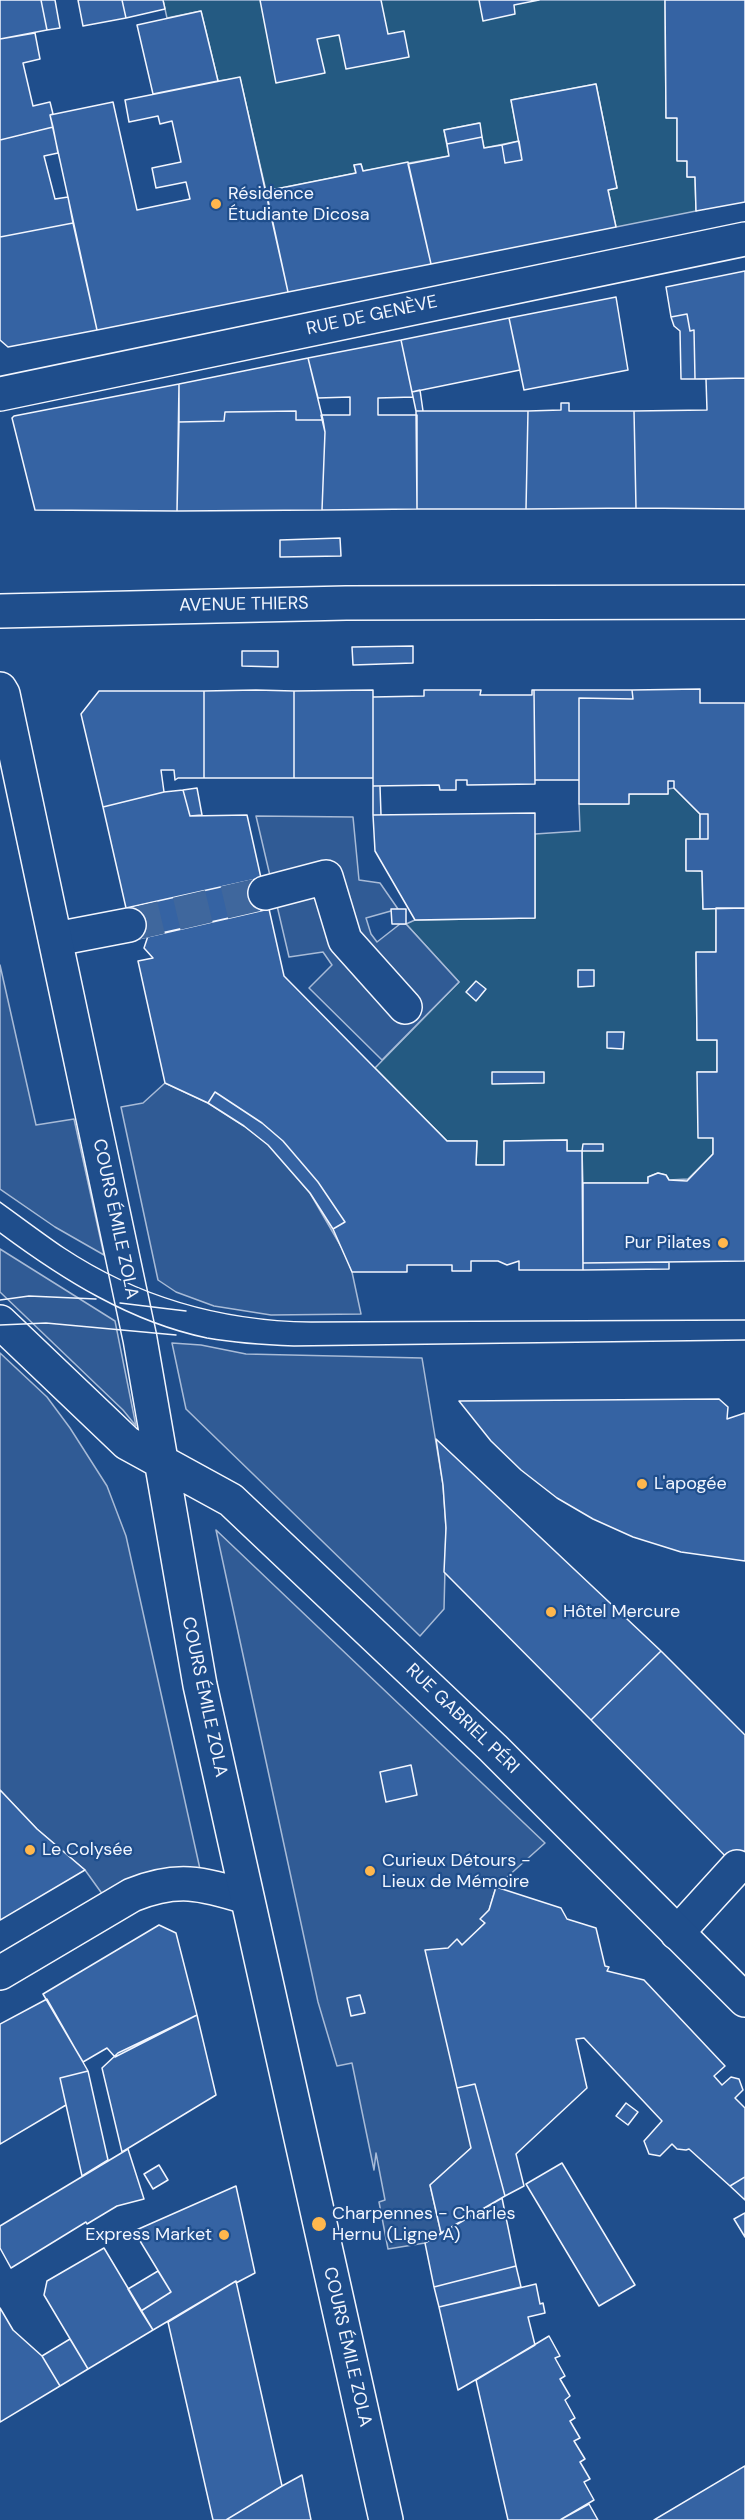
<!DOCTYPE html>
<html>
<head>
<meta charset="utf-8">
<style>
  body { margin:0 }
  canvas { display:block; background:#1f4e8c }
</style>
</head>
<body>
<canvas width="745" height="2520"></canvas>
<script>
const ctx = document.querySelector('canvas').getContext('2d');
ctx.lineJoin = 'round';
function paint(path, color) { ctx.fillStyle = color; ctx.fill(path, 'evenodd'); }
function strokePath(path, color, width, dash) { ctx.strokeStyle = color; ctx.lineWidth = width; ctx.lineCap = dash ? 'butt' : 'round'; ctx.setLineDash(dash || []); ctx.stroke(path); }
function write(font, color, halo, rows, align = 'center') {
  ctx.font = font + ' "DM Sans",sans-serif'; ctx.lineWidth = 4.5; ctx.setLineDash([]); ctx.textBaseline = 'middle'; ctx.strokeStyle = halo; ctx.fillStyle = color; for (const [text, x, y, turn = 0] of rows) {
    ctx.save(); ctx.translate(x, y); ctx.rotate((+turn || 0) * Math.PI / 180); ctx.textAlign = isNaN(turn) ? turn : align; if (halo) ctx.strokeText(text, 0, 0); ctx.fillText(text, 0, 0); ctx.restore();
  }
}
const green = new Path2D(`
  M163,0h502l1,118h11v42l10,1v16h8l1,34 -80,16 -8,-37 9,-2 -21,-104 -85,16 8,41 -35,7 -5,-25 -35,7 5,26 -86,15 -2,-7 -7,1 2,8 -90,18 -26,-113 -22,3 -17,-70 -34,7z
  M674,788l26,26v25l-14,1v30l16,1 1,38 13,-1v44l-20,1 1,87h20v32h-20l16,66v16l-25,25 -19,1 -3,-5 -8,-2 -10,4v6h-65l-1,-32h-15v-11l-63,1v24h-28l1,-24h-30l-72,-73 84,-86 -53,-58 9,-4 120,-2v-84l45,-3 -1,-27h49l1,-10h39v-5z`);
const parking = new Path2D(`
  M256,816l97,1 6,63 21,3 18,26 -32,9 5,16 6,8 23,-18h6l53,58 -77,78 -73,-72 23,-23 -9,-13 -34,5z
  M0,965l36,160 38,-6 30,136 -49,-28 -55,-38z
  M165,1083l43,20 36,23 24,18 42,49 36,62 6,17 9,42 -90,1 -57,-9 -38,-14 -18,-12 -37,-173 22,-4z
  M0,1249l115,72 21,105 -13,-16 -123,-118z
  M172,1343l29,2 45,9 176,4 21,127 3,43 -2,81 -24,27 -234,-227z
  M0,1353l47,44 23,31 37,58 19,50 74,333 -97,26 -18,-25 -48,-41 -37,-39z
  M216,1530l329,313 -49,44 -7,23 -8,9 4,4 -23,22 -5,-5 14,208 -41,37 11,48 -16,10 -37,6 -9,-47 6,-2 -9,-47 -2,17 -22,-107 -15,3 -19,-64z`);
const building = new Path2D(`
  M0,0h41l6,30 -47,9z
  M41,0h14l5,28 -13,2z
  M78,0h44l4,18 -43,8z
  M122,0h41l2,9 -39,9z
  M260,0h121l7,34 16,-3 5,26 -63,12 -7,-34 -22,4 8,34 -49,10z
  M479,0h60l-25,5 1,9 -32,7z
  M665,0h80v202l-49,9 -1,-34h-8v-16h-10v-43h-11z
  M201,11l17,70 -65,13 -16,-69z
  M35,33l5,26 -17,4 10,43 17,-4 3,12 -3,1 3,12 -53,13v-101z
  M240,77l48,215 -191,38 -47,-215 63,-13 24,108 53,-11 -4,-17 -30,6 -4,-20 29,-6 -9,-41 -12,3 -2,-8 -29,6 -4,-22z
  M596,84l21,104 -9,2 8,37 -185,37 -23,-100 41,-8 -2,-12 35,-7 2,11 18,-3 3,18 17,-3 -11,-60z
  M480,123l2,14 -35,7 -3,-14z
  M53,127l5,26 -14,3 11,43 13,-2 5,26 -73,14v-97z
  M519,141l3,19 -17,3 -3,-18z
  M408,162l23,102 -143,28 -22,-101 90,-18 -2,-8 7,-1 2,7z
  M73,223l24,107 -89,17 -8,-7v-103z
  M745,271v107l-50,1 -1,-49 -4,1 -3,-17 -16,3 -5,-30z
  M616,297l12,73 -104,20 -15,-72z
  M687,314l3,17 4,-1 1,49h-14l-1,-48 -6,-5 -3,-9z
  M509,318l11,52 -108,22 -11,-52z
  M401,340l12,57 -35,1v17h39v94l-95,1 3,-78 -4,-17h29v-18l-32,1 -10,-40z
  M308,358l15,62h-27v-9l-71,1 -1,9 -45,1v-38z
  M745,378v131l-109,-1 -2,-97 73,-1 -1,-31z
  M179,384l-2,127 -142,-1 -23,-92 2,-2z
  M420,390l3,21h-7l-4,-19z
  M561,403h8v8h65l2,97 -110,1 2,-98 33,-1z
  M296,411v9h27l2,12 -3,78 -145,1 2,-89 45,-1 1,-9z
  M416,411h112l-2,98h-109z
  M340,538l1,18 -61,1v-17z
  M413,646v17l-60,2 -1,-18z
  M242,651h36v16l-36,-1z
  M700,689v14h45v205l-42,1 -1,-38h-16v-32h22v-25h-8l-26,-26v-7h-6v13h-39v10h-50v-106l54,1 -1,-9z
  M256,690l38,1v87h-90v-87z
  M373,690v88h-79v-87z
  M424,690h57l-1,5h52v-5h2l1,94 -68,1v-5h-11v10h-16l-1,-5 -66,1v-89l51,-1z
  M534,690h98l1,9 -54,-1v82h-44z
  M99,691h105v87h-26l-3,2 -1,-10h-13l3,22 -61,15 -22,-93z
  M373,786h7l1,29h-8z
  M197,788l5,27 -12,1 -7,-26z
  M183,790l7,26 57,-1 14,63 -135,30 -23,-101 61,-15z
  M535,813v105l-120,2 -40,-69 -2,-36z
  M700,814h8v25h-8z
  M261,878l8,31 -135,31 -8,-32z
  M716,908h29v353l-162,2v-80h65v-6l10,-4 8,2 3,5 18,1 26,-27v-16h-15l-1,-66h20v-32h-20l-1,-88h20z
  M269,909l15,67 163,165h30l-1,24h28v-24l63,-1v11h15l1,119h-64v-9l-12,4 -9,-4h-27v10h-19v-6h-45v7h-55l-19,-43 12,-7 -27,-40 -35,-41 -21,-18 -47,-31 -7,11 -43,-20 -27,-122 15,-3 -9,-10 4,-12z
  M391,909h15v15h-14z
  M578,970h16v16l-16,1z
  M476,981l10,8 -10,12 -10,-9z
  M607,1032h17l-1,17 -16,-1z
  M492,1072h52v11l-52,1z
  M215,1092l47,31 21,18 35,41 27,40 -12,7 -23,-36 -42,-48 -24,-19 -36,-23z
  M583,1144h20v7h-21z
  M669,1262v7l-86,1v-7z
  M719,1399l9,8 -1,12 18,-6v148l-64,-9 -48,-15 -40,-18 -36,-21 -36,-28 -30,-29 -32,-40z
  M436,1439l225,212 -70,69 -147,-148 2,-44 -3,-43z
  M661,1651l84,84v141l-154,-156z
  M411,1765l6,30 -31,7 -6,-30z
  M0,1790l37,39 48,41 -85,50z
  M496,1887l65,21 6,11 29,9 9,38 4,1 -2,4 37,9 81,86 -11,10 8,9 9,-8 8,2 4,11 -8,8 10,10v69l-15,9 -41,-37 -3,1 -9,-1 -5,-5 -12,12 -11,-2 -5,-13 18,-20 -78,-83 -8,1 11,49 -71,66 8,32 -19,10 -30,-112 -18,4 -32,-138 23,-2 9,-9 5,6 23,-22 -5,-4 9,-9z
  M159,1925l17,8 21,82 -82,42 -8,-9 -24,14 -40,-68z
  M360,1995l5,18 -14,3 -4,-18z
  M47,1999l41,72 -28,7 6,27 -66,39v-120z
  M197,2015l19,80 -94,57 -20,-84 16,-15z
  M88,2071l20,89 -26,16 -22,-98z
  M475,2084l30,112 -64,37 -11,-48 41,-37 -14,-60z
  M626,2103l12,9 -10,13 -12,-9z
  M128,2149l16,50 -27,7 -30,18 -1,-2 -75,46 -11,-20v-22z
  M562,2163l73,122 -36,21 -73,-122z
  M159,2165l9,15 -15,9 -9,-15z
  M745,2177v23l-15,-14z
  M236,2186l19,87 -19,10v-2l-83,49 -12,-19 30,-19 -37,-61z
  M502,2198l14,68 -82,21 -9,-44z
  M745,2213v24l-11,-18z
  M104,2248l49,82 -65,39 -44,-74 3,-14z
  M516,2266l5,21 -82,20 -5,-20z
  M158,2271l13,21 -30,19 -13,-22z
  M236,2281l46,205 -56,34h-13l-45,-198z
  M536,2284l4,20 3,-1 2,10 -17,4 7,28 -77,45 -19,-83z
  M0,2308l13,22 29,26 18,30 -60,36z
  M549,2336l11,20 -5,2 10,18 -5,3 10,17 -5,4 10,18 -5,3 10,17 -6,3 11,18 -5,3 10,17 -6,3 10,18 -34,20h-52l-32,-140z
  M70,2339l18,30 -28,17 -18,-30z
  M745,2466v54h-91z
  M302,2475l9,45h-85l56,-34z
  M589,2504l9,16h-38z`);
const minorTunnel = new Path2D(`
  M129,925l136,-32`);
const minor = new Path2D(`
  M0,394l745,-155
  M0,611l346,-8 399,-1
  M265,893l61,-16 19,63 60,67
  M56,939l73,-14
  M677,1933l60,-66
  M0,1973l132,-78c45,-18 69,-12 114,2`);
const major = new Path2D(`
  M0,689l3,5 137,645 60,346 186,835
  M0,1322l127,121 104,57 262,248 252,252`);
const tram = new Path2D(`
  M0,1202c21,15 42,31 64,46 74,49 158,73 247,74l434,-2
  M0,1233c62,46 130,89 207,105 29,5 58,7 87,8l451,-6
  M0,1300l29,-4 67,3
  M120,1303l66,8
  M0,1325l46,-2 130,12`);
const markers = [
  [216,204,6,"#ffb74d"],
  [723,1243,6,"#ffb74d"],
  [642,1484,6,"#ffb74d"],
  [551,1612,6,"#ffb74d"],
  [30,1850,6,"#ffb74d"],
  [370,1871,6,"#ffb74d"],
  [319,2224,8,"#ffb74d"],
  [224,2235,6,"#ffb74d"]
];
const poiNames = [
  ["Résidence",228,194],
  ["Étudiante Dicosa",228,215],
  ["Pur Pilates",711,1243,"right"],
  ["L'apogée",654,1484],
  ["Hôtel Mercure",563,1612],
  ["Le Colysée",42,1850],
  ["Curieux Détours -",382,1861],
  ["Lieux de Mémoire",382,1882],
  ["Charpennes - Charles",332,2214],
  ["Hernu (Ligne A)",332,2235],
  ["Express Market",212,2235,"right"]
];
const streetNames = [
  ["RUE DE GENÈVE",372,316,-12],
  ["AVENUE THIERS",244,605,-1],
  ["COURS ÉMILE ZOLA",115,1219,78],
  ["COURS ÉMILE ZOLA",204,1697,78],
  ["RUE GABRIEL PÉRI",462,1719,44],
  ["COURS ÉMILE ZOLA",347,2347,77]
];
paint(green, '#245a82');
strokePath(green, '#a8bbd7', 1.5);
paint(parking, '#305b95');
strokePath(parking, '#a8bbd7', 1.5);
paint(building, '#3563a3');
strokePath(building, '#f2f6ff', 1.5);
strokePath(minorTunnel, '#3f679d', 33, [33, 16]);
strokePath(minor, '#f2f6ff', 36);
strokePath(major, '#f2f6ff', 36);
strokePath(minor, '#1f4e8c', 33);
strokePath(major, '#1f4e8c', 33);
strokePath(tram, '#f2f6ff', 1.5);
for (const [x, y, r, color] of markers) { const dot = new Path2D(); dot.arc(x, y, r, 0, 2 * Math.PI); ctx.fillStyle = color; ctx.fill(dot); strokePath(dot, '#1f4e8c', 2); }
write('18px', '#f2f6ff', '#1f4e8c', poiNames, 'left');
write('18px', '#f2f6ff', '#1f4e8c', streetNames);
</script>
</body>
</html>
